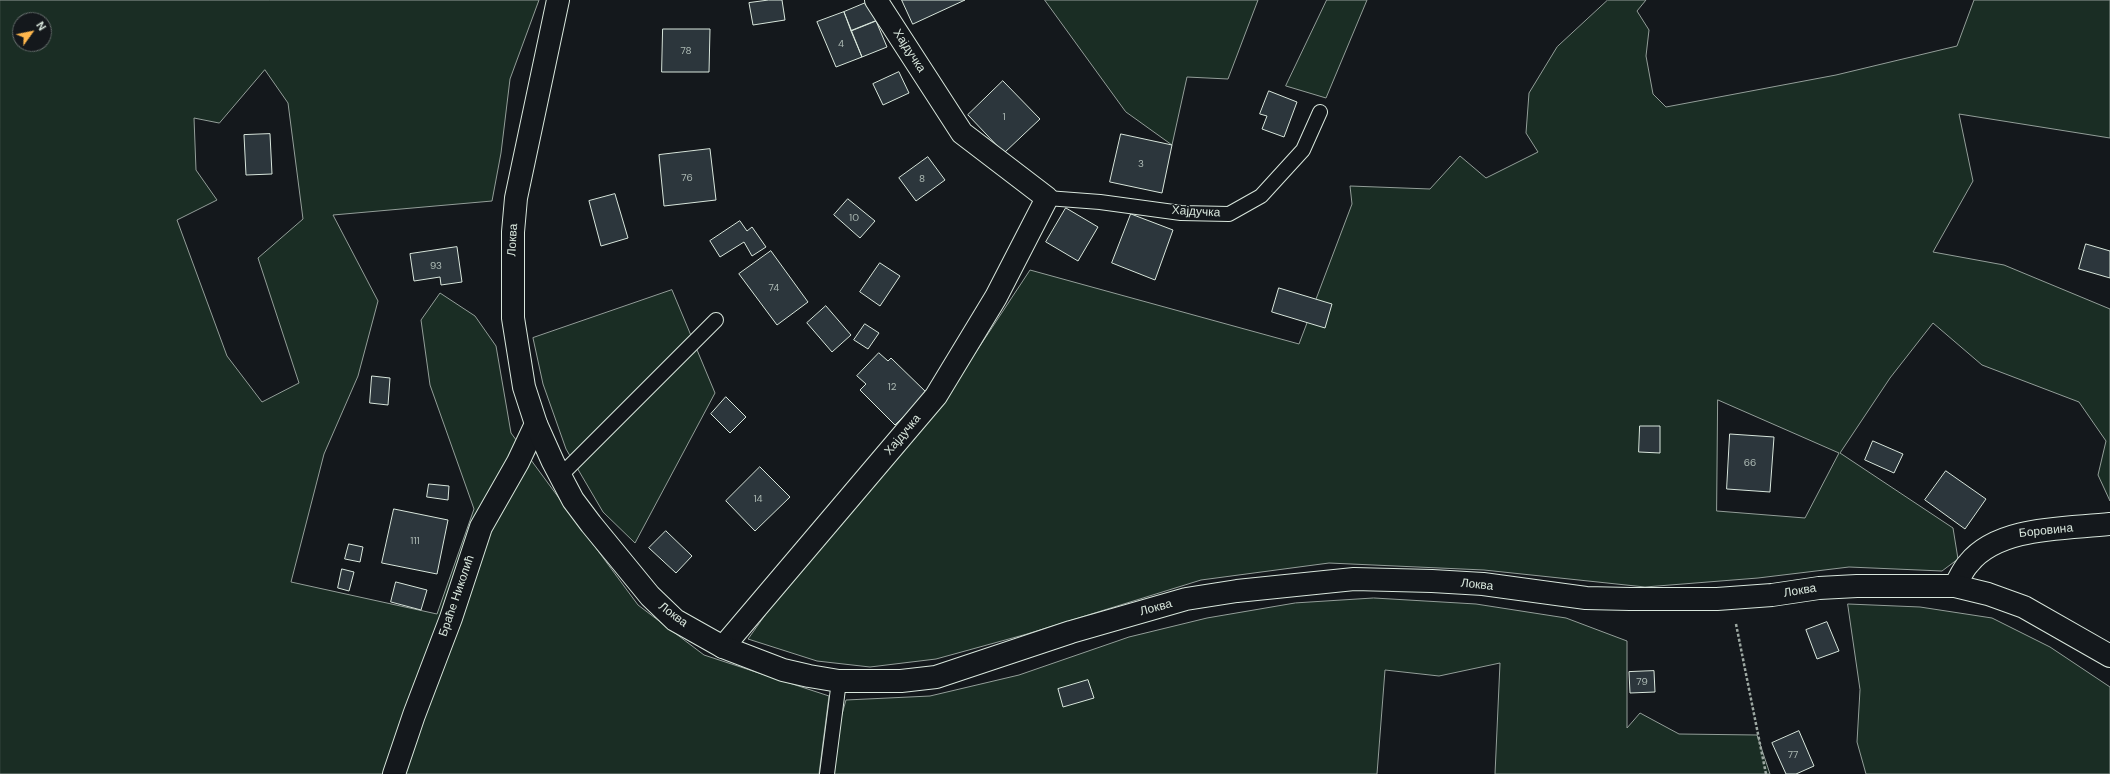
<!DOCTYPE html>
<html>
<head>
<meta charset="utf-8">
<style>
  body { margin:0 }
  #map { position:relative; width:2110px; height:774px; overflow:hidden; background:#14181c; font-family:"DM Sans",sans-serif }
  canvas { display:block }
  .north { position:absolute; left:12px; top:12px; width:40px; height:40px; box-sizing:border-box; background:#14181c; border:1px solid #626a69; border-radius:50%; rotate:57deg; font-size:11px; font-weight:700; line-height:16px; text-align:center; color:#d8e6dc }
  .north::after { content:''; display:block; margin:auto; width:14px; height:18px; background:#ffb74d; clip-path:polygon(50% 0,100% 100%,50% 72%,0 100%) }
</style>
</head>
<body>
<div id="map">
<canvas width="2110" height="774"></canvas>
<div class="north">N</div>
</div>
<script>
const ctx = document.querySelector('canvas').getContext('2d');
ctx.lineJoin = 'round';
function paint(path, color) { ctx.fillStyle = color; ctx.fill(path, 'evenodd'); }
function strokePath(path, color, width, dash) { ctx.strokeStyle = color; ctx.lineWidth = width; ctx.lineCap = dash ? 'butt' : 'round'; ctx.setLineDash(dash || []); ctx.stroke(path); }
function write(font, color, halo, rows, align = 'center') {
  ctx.font = font + ' "DM Sans",sans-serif'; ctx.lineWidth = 3; ctx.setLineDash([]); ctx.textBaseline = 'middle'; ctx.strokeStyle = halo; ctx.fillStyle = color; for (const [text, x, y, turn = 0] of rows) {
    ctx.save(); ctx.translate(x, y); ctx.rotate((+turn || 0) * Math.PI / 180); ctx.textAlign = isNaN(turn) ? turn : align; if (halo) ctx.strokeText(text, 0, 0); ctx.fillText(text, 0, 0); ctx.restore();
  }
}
const green = new Path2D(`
  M0,0h539l-29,79 -9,74 -9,48 -159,14 45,86 -20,75 -34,78 -33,128 146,32 37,-105 -44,-124 -9,-65 19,-27 35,23 21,30 15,87 127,172 66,50 125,41 -10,78h-819zM20,20h24v24h-24zM265,70l23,33 15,116 -45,39 41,125 -37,19 -35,-46 -50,-136 40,-20 -21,-30 -2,-52 25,5z
  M1045,0h213l-30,79 -41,-2 -15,68 -46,-33z
  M1327,0h40l-41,98 -40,-12z
  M1608,0h38l-9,11 12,19 -3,26 7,38 13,13 170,-32 121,-29 17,-46h136v138l-151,-24 14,67 -40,71 71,13 106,44v192l-12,-26 8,-34 -27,-39 -97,-37 -49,-42 -43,55 -50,75 113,75 5,31 -16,12 -93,-4 -91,11 -113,9 -161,-17 -155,-7 -128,17 -174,54 -91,25 -66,8 -53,-6 -69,-22 25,-35 168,-199 89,-135 269,74 53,-140 -2,-18 80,3 30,-33 26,22 52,-26 -12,-19 3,-40 28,-46zM1718,400l121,53 -34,65 -88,-7z
  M672,290l43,103 -80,150 -32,-31 -37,-63 -23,-65 -10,-46z
  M1374,598l102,6 90,14 61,23v87l13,-15 39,21 78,1 13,39h-275l5,-111 -61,13 -54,-6 -8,104h-552l21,-74 84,-4 89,-21 110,-38 78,-19 88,-15z
  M1848,604l72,3 72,11 58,29 60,40v87h-244l-9,-32 3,-52z`);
const building = new Path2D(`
  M769,0h13l3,20 -32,5 -4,-22z
  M902,0h63l-52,24z
  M868,2l8,19 -25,10 -7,-19z
  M844,12l18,45 -26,10 -19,-45z
  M876,21l11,26 -25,10 -11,-26z
  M663,29h47l-1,43h-47z
  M899,72l10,21 -26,12 -10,-21z
  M1003,81l37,38 -36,34 -36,-38z
  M1269,91l28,11 -13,35 -22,-8 5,-13 -7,-2z
  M270,134l2,40 -26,1 -2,-40z
  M1121,134l51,11 -10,48 -52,-11z
  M710,149l6,51 -52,6 -5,-51z
  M928,157l17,23 -29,21 -17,-23z
  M615,194l13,44 -27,8 -12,-45z
  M848,199l27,22 -15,17 -26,-23z
  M1066,208l32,19 -20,34 -32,-19z
  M1131,214l42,16 -18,50 -43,-17z
  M740,221l7,10 5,-4 14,20 -14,9 -8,-14 -24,15 -10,-16z
  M2086,244l24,7v27l-31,-9z
  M457,247l5,35 -21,3 -1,-8 -26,4 -4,-27z
  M771,251l37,51 -31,23 -38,-51z
  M880,263l20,13 -20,30 -20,-14z
  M1279,288l53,16 -7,24 -53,-16z
  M826,306l25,29 -19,17 -25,-29z
  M865,324l14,9 -11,16 -14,-9z
  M879,353l9,8 3,-3 36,35 -32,32 -35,-35 6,-6 -9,-8z
  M372,376l18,2 -2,27 -18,-2z
  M726,397l20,20 -16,16 -19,-19z
  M1640,426h20v27l-21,-1z
  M1730,434l44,3 -4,55 -43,-3z
  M1873,441l30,13 -9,19 -29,-13z
  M760,467l30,30 -35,34 -29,-30z
  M1946,471l40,28 -21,30 -40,-29z
  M429,484l20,2 -1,14 -21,-3z
  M394,509l54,11 -11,54 -55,-11z
  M666,531l26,25 -16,17 -27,-25z
  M349,544l14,3 -3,15 -15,-3z
  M342,569l12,3 -5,19 -11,-3z
  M396,582l31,8 -6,20 -30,-8z
  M1827,622l12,29 -22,8 -11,-29z
  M1654,671l1,21 -25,1 -1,-21z
  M1088,680l6,18 -31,9 -5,-18z
  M1799,731l15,35 -18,8h-10l-14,-31z`);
const path = new Path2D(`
  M1736,624l30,150`);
const lane = new Path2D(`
  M1047,198l53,4 81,11 48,1 32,-18 42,-46 17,-38
  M560,476l156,-156
  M827,774l12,-93`);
const street = new Path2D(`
  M1955,586c4,-7 8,-17 14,-23 30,-37 97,-34 141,-39
  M723,647l213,-251 60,-99 51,-99 -85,-65 -86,-133
  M394,774l20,-59 37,-97 30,-91 37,-65 18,-38`);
const secondary = new Path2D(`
  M558,0l-42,198 -3,34v86l11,69 12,37 17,38 20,38 18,24 59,72 25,24 48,27 60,23 26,6 30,5h62l35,-4 135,-45 115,-33 51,-8 117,-12 78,2 51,3 103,14 44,1h87l55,-4 47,-7 38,-2h98l33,8 36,13 86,49`);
const numberNames = [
  ["4",841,44],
  ["78",686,51],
  ["1",1004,117],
  ["3",1141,164],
  ["76",687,178],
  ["8",922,179],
  ["10",854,218],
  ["93",436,266],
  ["74",774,288],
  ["12",892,387],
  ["66",1750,463],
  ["14",758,499],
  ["111",415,541],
  ["79",1642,682],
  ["77",1793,755]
];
const streetNames = [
  ["Хајдучка",909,51,57],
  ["Хајдучка",1196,212,3],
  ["Локва",513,240,-87],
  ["Хајдучка",903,435,-50],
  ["Боровина",2046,531,-6],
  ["Локва",1477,585,6],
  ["Локва",1800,591,-9],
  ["Браће Николић",457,596,-71],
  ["Локва",1156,608,-15],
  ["Локва",673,615,37]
];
paint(green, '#1a2d24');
strokePath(green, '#939e99', 1);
paint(building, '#2c363c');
strokePath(building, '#d8e6dc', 1);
strokePath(lane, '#d8e6dc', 16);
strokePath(street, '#d8e6dc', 24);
strokePath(secondary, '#d8e6dc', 24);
strokePath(path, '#9da8a2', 2.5, [3, 2]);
strokePath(lane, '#14181c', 14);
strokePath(street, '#14181c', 22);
strokePath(secondary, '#14181c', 22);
write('10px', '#adbab4', null, numberNames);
write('12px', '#d8e6dc', '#14181c', streetNames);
</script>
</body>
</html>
